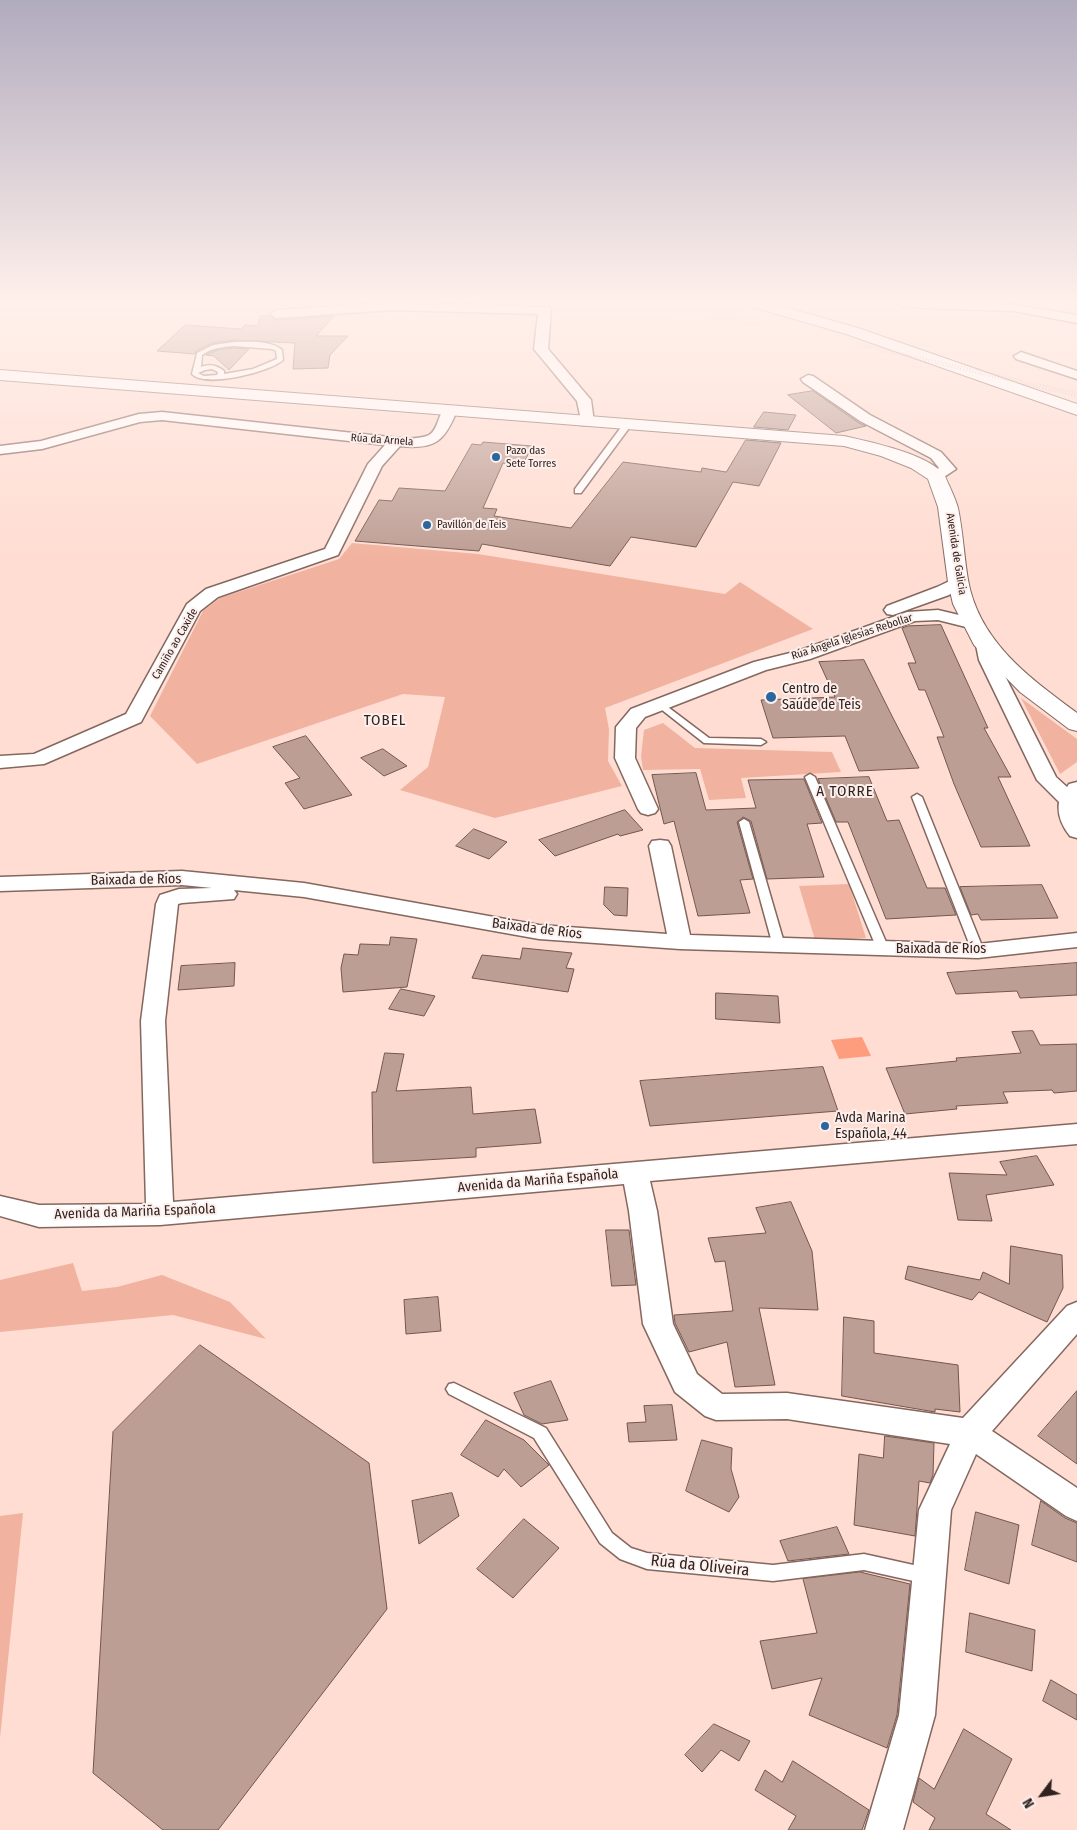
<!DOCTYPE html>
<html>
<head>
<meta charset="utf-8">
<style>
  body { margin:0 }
  #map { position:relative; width:1077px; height:1830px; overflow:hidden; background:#ffddd2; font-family:"Fira Sans Condensed",sans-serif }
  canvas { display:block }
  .north { position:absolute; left:1017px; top:1770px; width:50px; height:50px; -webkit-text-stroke:4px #fdefeb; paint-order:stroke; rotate:239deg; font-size:14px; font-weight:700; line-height:20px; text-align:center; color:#2f221f }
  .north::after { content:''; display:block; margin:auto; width:18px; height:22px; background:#2f221f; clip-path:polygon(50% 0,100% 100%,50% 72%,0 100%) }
</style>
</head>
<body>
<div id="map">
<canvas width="1077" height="1830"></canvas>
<div class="north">N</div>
</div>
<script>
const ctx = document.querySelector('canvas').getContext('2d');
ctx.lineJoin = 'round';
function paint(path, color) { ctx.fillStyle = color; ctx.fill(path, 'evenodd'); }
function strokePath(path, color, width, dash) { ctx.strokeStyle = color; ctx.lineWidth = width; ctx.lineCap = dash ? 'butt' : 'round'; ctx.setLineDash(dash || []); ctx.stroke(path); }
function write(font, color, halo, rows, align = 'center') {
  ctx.font = font + ' "Fira Sans Condensed",sans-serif'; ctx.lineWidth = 4; ctx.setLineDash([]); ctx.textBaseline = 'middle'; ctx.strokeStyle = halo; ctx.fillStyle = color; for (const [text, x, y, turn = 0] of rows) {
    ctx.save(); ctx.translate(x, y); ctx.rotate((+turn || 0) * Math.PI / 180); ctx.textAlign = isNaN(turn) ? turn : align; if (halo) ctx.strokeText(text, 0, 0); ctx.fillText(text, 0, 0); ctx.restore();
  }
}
const green = new Path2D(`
  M352,543l126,11 247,40 15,-12 73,47 -208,79 4,21 -1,32 14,25 -127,32 -95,-28 28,-23 17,-70 -42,-3 -206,70 -47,-48 53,-105 17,-13 119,-39z
  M1021,698l56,41v23l-17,12z
  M663,723l32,25 137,4 9,20 -100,6 5,20 -37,2 -9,-31 -57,1 -2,-14 3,-26z
  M849,884l17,54 -51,2 -16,-54z
  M73,1263l9,28 35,-4 45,-12 68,27 36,37 -93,-24 -173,17v-52z
  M23,1513l-23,225v-222z`);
const water = new Path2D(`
  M862,1037l9,19 -32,3 -8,-19z`);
const building = new Path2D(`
  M261,316h9l6,4 58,-4 -18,20h32l-18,19 -2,13 -35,1 2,-26 -61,-3 -22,3 -16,8 -1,3 -38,-3 28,-26 56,4 4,-4 12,1z
  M234,348l15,1 -20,21 -15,-14 -8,-1 12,-5z
  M813,391l46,32 7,3 -30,7 -48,-38z
  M764,412l32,3 -8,15 -34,-3z
  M746,440l35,3 -22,43 -26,-4 -37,65 -65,-10 -21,29 -128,-22 -3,7 -124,-10 24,-41 13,1 7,-13 46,3 27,-47 9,1 2,-3 49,4 -9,19 -20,-2 -20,45 14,1 -3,7 77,12 52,-66 78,10 1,-4 24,4z
  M941,625l47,103h-4l27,49h-13l32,69 -49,1 -27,-63 -17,-47h7l-19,-47h-6l-11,-27h8l-14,-35 6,-2z
  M864,660l29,58 26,50 -60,3 -14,-35 -72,2 -12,-38 74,-3 -16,-35z
  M306,736l46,59 -48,14 -19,-26 15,-5 -27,-31z
  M383,749l24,17 -23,10 -23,-18z
  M696,773l10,37 50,-2 -8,-28 56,-1 18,44 -15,1 17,53 -57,2 -16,-58 -8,-4 -6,5 16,57 -13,1 10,33 -52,3 -24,-95 -10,3 -12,-49z
  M869,777l18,44 12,-1 28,68h18l11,27 -70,4 -38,-97h-12l-18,-43z
  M625,810l18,20 -23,6 -2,-2 -63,22 -16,-16z
  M474,829l33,13 -18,17 -33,-13z
  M1042,885l16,33 -77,2 -3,-6 -7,1 -11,-28z
  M605,887l23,1 -1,28 -13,-1 -10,-10z
  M391,937l26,2 -10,48 -64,5 -2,-24 3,-14 14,1 2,-11 29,1z
  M523,948l49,5 -6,15 8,1 -6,23 -96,-14 10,-23 38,4z
  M235,963l-1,23 -56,4 3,-24z
  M1077,963v32l-57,3 -3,-7 -61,3 -9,-21z
  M401,989l34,7 -11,20 -35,-7z
  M716,993l62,3 2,27 -64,-4z
  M1033,1031l7,14 37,-1v47l-23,2 -2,-3 -49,2 5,11 -52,3 1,3 -52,5 -19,-46 71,-7 -1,-3 65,-5 -9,-21z
  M385,1053l19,1 -8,37 75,-4 2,27 62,-5 6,34 -65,5v9l-103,6 -1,-71h4z
  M823,1067l15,44 -188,15 -10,-45z
  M1037,1156l17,29 -68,10 6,26 -34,-1 -9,-47 58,2 -7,-13z
  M791,1202l21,49 6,59 -59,-2 16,77 -40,2 -8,-45 -38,10 -14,-29 -1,-8 59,-4 -8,-50 -10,1 -7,-24 58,-5 -10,-25z
  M606,1230h23l7,55 -24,1z
  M1011,1246l51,9 1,33 -16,34 -68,-30 -7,8 -67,-21 3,-13 72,14 3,-8 26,12z
  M438,1297l3,34 -35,3 -2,-34z
  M844,1317l30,4v32l84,12 2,47 -25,-3v3l-93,-16z
  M200,1345l169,118 18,146 -169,221h-55l-70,-57 20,-341z
  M551,1381l17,39 -26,4 -18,-9 -10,-22z
  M1077,1391v73l-39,-28z
  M672,1405l5,35 -48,2 -2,-19 19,-1 -2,-16z
  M486,1420l38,20 25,25 -28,22 -17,-18 -6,8 -37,-22z
  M885,1436l49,7 -1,32 -3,8 -11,-2 -4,55 -61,-11 5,-71 24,4z
  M702,1440l30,8 -1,21 8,28 -10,15 -43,-21z
  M452,1493l7,23 -40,28 -7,-43z
  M1041,1501l24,17 12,5v39l-45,-17z
  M976,1512l43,13 -10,59 -44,-14z
  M524,1519l35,29 -46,50 -36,-29z
  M837,1527l12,27 -61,7 -8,-20z
  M860,1572l50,12 -13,131 -10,33 -78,-33 13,-37 -50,11 -12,-48 57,-8 -14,-54z
  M970,1613l65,17 -3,41 -66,-19z
  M1051,1680l26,15v25l-34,-19z
  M714,1724l36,17 -11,20 -18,-11 -19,22 -17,-17z
  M964,1729l48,30 -26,55 25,16h-82l6,-12 -22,-16 6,-24 15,11z
  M793,1761l76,49 -7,20h-74l8,-14 -41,-26 10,-20 17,12z`);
const path = new Path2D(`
  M623,302l142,24
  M714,314l26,5`);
const service = new Path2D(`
  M234,342c15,0 36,-2 48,8l1,10c-13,12 -78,28 -91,14l5,-21 16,-8zM234,346l38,3 4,2 1,8 -24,10 -29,5v-3c-7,-6 -15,-7 -23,-4l1,-12c10,-7 20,-8 32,-9zM212,369l6,3 -1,3 -13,1 -6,-3 7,-3z
  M625,422l7,2 -51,69h-6v-4z
  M660,701l49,37 52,1 5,3 -5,3 -57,-2 -47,-37 -2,-2z
  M810,774l5,3 74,172 -2,3 -4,1 -6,-4 -72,-172z
  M917,794l5,3 62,154 -2,3h-8l-2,-3 -60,-154z
  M744,819l5,3 36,124 -2,3 -4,1 -6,-4 -34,-124z
  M454,1383l92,45 66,105 19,15 16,5 126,12 91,-11 63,14 6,2 2,6 -2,6 -6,2 -63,-14 -91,11 -126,-12 -27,-10 -20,-16 -66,-105 -85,-44 -3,-5 3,-5z`);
const minor = new Path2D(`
  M393,302l156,5 2,3 -3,39 43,51 3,22 -2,3h-10l-5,-24 -43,-52 4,-35 -145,-4 -117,8 -6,-4 6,-4z
  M894,302l110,1 73,12v8l-63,-12 -91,-3 -23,-2z
  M1021,352l56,19v8l-61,-20 -2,-3z
  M808,375l5,1 57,39 71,37 15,17 -15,10h-10l-3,-3 11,-8 -8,-10 -71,-37 -57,-39 -2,-3z
  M450,406l7,4c-12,31 -22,40 -57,36l-18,20 -44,89 -120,42 -18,14 -59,111 -97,42 -44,4v-12l34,-2 92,-40 61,-110 19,-15 119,-40 43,-85 17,-19 -223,-25 -22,2 -98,27 -42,5v-8l41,-5 98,-27 23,-2 246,27c7,-1 15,-1 21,-4 11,-6 8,-26 21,-29z
  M958,577l6,1 2,4 -17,13 -56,20 -6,-1 -3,-4 3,-4 50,-19z
  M938,610l42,10 3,4 -3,4 -6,1 -36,-9 -23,1 -105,38 -44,11 -121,47 -9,11 -1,30 23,51 -3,4 -7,2 -7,-2 -3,-4 -23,-51 1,-31 15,-18 123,-47 44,-11 109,-39z
  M985,640l6,1 6,19 59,117 11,10 2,-3 8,-2v56l-7,-2c-8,-10 -13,-21 -11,-34l-22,-22 -58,-120 -3,-15 3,-4z
  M660,840l8,1 3,5 19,89 288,9 99,-11v14l-99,11 -298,-9 -141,-10 -235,-42 -70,-7 3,4 -3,5 -52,4 -4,1 -13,117 8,181 904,-78v20l-427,37 7,30 16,113 24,50 25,20 65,-1 176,25 104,-112 10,-4v32l-85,97 85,57v33l-11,-5 -90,-62 -25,56 -16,205 -32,115h-38l34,-115 20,-205 31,-66 -163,-25 -71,1 -11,-4 -30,-24 -32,-68 -14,-113 -5,-27 -464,41 -121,2 -39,-11v-20l39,9 107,-1 -5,-183 15,-117 4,-9 19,-6 33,-1 -30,-3 -182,6v-14l182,-6 122,12 235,42 128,9 -18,-88 3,-5z`);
const secondary = new Path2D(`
  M0,370l844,66c26,6 86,18 101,40 4,10 10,21 13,32 5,24 6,48 10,72 11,62 62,98 109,133v18l-8,-2 -49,-37 -46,-47 -21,-41 -5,-22 -10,-75 -10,-28 -17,-11 -30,-12 -37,-10 -844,-66z`);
const motorway = new Path2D(`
  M744,302h23l91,26 219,76v11l-231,-81 -100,-29z`);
const pathBridge = new Path2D(`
  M856,343l221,50
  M861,346l216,50`);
const markers = [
  [496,457,5,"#29679e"],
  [427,525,5,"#29679e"],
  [771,697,6,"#29679e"],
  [825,1126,5,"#29679e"]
];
const farStreetnames = [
  ["Rúa da Arnela",382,440,4],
  ["Avenida de Galicia",956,554,81],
  ["Rúa Ángela Iglesias Rebollar",852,637,-18],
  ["Camiño ao Caxide",175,644,-60]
];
const farPoinames = [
  ["Pazo das",506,451],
  ["Sete Torres",506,464],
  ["Pavillón de Teis",437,525]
];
const poiNames = [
  ["Centro de",782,689],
  ["Saúde de Teis",782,705],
  ["Avda Marina",835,1118],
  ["Española, 44",835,1134]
];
const streetNames = [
  ["Baixada de Ríos",136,880,-1],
  ["Baixada de Ríos",537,929,7],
  ["Baixada de Ríos",941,949],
  ["Avenida da Mariña Española",538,1181,-5],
  ["Avenida da Mariña Española",135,1212,-2]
];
const neighbourhoodNames = [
  ["TOBEL",385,721],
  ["A TORRE",845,792]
];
const nearStreetnames = [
  ["Rúa da Oliveira",700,1566,6]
];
paint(green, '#f1b39f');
paint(water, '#fe9d7e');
paint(building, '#bd9e94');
strokePath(building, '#73574e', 1);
strokePath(service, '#84675e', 3);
strokePath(minor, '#84675e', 3);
strokePath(secondary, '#84675e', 2);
strokePath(motorway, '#84675e', 2);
strokePath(path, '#c0a59c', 2, [0.5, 2.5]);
paint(service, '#fff');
paint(minor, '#fff');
paint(secondary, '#fff');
paint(motorway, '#fff');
strokePath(pathBridge, '#c0a59c', 2, [0.5, 2.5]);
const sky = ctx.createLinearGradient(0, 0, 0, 558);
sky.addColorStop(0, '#b1abbe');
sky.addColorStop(0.54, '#fff0eb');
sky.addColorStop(1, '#fff0eb00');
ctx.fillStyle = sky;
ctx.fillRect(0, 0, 1077, 558);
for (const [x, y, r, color] of markers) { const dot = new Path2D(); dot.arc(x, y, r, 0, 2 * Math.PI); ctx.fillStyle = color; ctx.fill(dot); strokePath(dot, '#fdefeb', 2); }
write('11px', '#2f221f', '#fdefeb', farStreetnames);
write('11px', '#2f221f', '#fdefeb', farPoinames, 'left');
write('14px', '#2f221f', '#fdefeb', poiNames, 'left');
write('14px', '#2f221f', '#fdefeb', streetNames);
ctx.letterSpacing = '1px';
write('15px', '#2f221f', '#fdefeb', neighbourhoodNames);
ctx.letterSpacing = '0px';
write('16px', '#2f221f', '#fdefeb', nearStreetnames);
</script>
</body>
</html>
